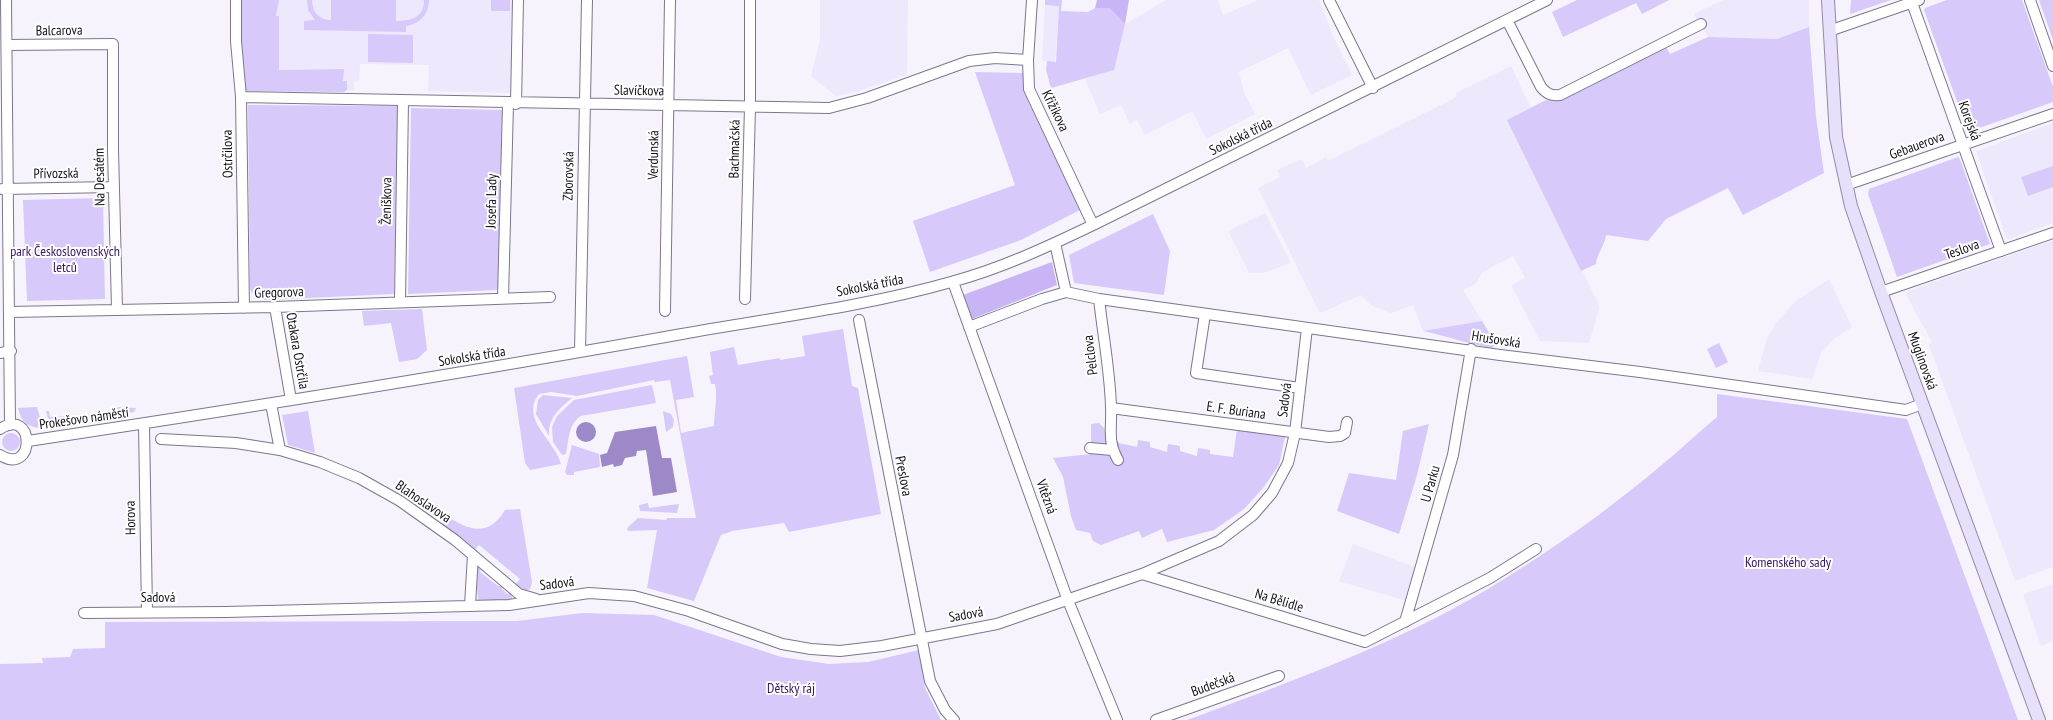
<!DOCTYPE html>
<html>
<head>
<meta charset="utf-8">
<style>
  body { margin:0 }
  canvas { display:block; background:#f6f3fd }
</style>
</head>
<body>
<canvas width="2053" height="720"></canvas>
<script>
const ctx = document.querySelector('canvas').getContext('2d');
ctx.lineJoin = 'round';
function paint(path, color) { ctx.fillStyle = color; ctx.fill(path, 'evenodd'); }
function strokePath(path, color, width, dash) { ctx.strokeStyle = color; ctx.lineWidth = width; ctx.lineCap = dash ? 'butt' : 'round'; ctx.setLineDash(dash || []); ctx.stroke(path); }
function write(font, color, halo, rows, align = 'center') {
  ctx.font = font + ' "PT Sans Narrow",sans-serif'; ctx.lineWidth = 4; ctx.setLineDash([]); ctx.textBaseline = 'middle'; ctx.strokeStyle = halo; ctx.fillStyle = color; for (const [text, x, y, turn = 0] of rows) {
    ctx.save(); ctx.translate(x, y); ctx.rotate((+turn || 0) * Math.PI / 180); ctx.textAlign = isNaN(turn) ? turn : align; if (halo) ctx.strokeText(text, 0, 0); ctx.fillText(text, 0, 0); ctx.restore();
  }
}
const built = new Path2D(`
  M279,0h236l-2,93 -85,-2 1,-26 -69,-1 -1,17 -5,1v9l-7,-1v-9h-4v-12l-64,1 -3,-54z
  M820,0h88l-1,75 -51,17 -20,4 -25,-20 9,-36z
  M1166,0h52l5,15 35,-15h61l15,38 18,37 -41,20 -23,-47 -49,24 5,21 11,21 -49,25 -14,-28 -47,24 -8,-15 -7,4 -9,-19 -21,9 -15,-35 28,-9 12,-46z
  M1723,0h86v27l-32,12 -69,-2 -14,-23z
  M1045,5l14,1 -4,56 -13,-1z
  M1511,66l20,42 -23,12 90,183 1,6 -10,34 -49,-2 -29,-56 14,-7 -12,-22 -30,16 -8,12 -12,6 19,31 -59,10 -10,-26 -22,8 -19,-7 -11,-11 -41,18 -62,-125 22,-11 -3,-7 25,-11 4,9 20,-11 2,4 129,-64 -1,-4z
  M2053,123v100l-44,16 -3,-2 -30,-86z
  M1265,213l26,50 -28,10h-14l-21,-42z
  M2053,240v327l-38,14 -86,-236 3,-3 -26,-47 2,-4z
  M1829,279l23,48 -17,11 -14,15 -9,26 -54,-8 9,-33 8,-14 22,-24z
  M1353,544l65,24 -11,33 -68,-20z
  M2053,584v57l-12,5 -18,-52z`);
const green = new Path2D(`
  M240,0h39l-3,16h3v54l65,-1 -1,12h4v9l-3,2 -98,-1 -6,-60z
  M307,0h5c0,12 7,20 19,20v-20h65v21c15,0 28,-3 28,-21h5c0,14 -9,24 -23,26v6l-102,-2v-9l11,-1 -7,-10z
  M491,0h19v11h-19z
  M1045,0h17l-1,11 27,1 7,-4 15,-1 15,17 -11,46 -63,18 -5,-18 1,-9 9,1 3,-56 -14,-1z
  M1577,0h92l-27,14 -6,-11 -73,34 -11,-25z
  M1851,0h40l-41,14z
  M1947,0h75l31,87v15l-85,30 -44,-122 1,-2z
  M2039,0h14v40z
  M1809,27l7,90 8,56 -81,42 -15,-27 -62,31 -18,22 -42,-6c-1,10 -9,18 -10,29l-15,7 -74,-151 35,-18 124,-55 4,7 38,-17 69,2z
  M368,34l45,1v28l-45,-1z
  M975,72l48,1v17l57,120 -59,30 -91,32 -17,-51 102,-36z
  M248,105l150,1 -4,188 -129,6c-8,-1 -11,-4 -15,-11z
  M411,108l91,2 -4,180 -90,4z
  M1958,157l2,2 30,85 -93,33 -29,-83 1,-5z
  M2053,166v21l-25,9 -7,-19z
  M103,198l2,101 -78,2 -4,-101z
  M1153,214l17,37 -6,44 -90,-12 -5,-28z
  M422,309l5,41 -10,9 -18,3 -8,-39 -27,3 -2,-15z
  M1482,321l14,23 -4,4c-24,-4 -45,-12 -69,-17z
  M843,329l9,57 6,2 23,126 -92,18 -5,-9 -52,8 -11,4 -27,66 -47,-13 10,-58 -29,1 -1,-3 11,-10 28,2 1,-2h29l-26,-138 -15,2 -1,-2 -77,16 -26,-4 -12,2c-20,25 17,47 22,70l-31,6 -5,-7 -11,-75 173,-32 7,41 -18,3 5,33 33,-7c0,-15 4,-27 1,-42h-4l-2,-8 4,-1 -3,-23 24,-5 4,18 42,-7v2l25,-4 -3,-20z
  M1719,343l9,19 -12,6 -9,-19z
  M652,385l4,18 -75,13c-13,8 -12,24 -15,38l-4,1 -9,-13 -1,-15 5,-11 17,-16z
  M1717,394l190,25 111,301h-831c103,-38 207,-75 301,-131 49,-30 98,-63 143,-99 30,-23 58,-49 86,-73z
  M543,395l29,3c-13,11 -24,20 -23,38l-13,-22 2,-14z
  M37,407l6,21c-15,0 -22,-6 -25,-20z
  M118,407l18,1 -2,4 -77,11h-4l-5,-4 -2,-8h3l1,6 61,-3z
  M308,411l7,42 -27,-8 -6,-30z
  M663,411l8,3 3,6 -1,7 -7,5z
  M1099,423l20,20 18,4 1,-7 12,2v5l17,5 1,-8 12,2v5l17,5 1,-8 12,2v4l23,3 4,-28 48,8 -6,28 -15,22 -20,22 -30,21 -47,12 -5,-13 -20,9 -3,-7 -38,14 -8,-4 -3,-8 -14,-3 -5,-14 -8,-39 -10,-19 38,-4v-30z
  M1429,424l-12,51 -18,59 -62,-23 12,-38 47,7 7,-49z
  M2 442a9 9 0 1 1 18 0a9 9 0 1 1-18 0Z
  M572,445l27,9 1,13 -26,5v3h-7l-2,-3z
  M648,503l1,5 30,-4 -2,9 -37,-2 -1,-6z
  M520,509l12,73 -2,7 -4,2 -11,-6 5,-6 -41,-34 -6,7 -31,-28 5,-8c22,15 42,21 58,-6z
  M479,566l2,2 -1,4 18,14h4v3l5,5 4,-1 1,4 -1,4h-33l-2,-30z
  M582,613l72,2 127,42 48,7 39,-2 51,-12 6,38 16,32h-941v-56l43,-1 -1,-5 28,-1 3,-8 32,-1v-26l412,-1z`);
const forest = new Path2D(`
  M1097,0h32l-4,24 -15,-16h-15z
  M1052,262l5,23 -85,34 -9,-24z`);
const water = new Path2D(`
  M576 432a10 10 0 1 1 20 0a10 10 0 1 1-20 0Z
  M656,426l6,32h9l6,34 -24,4 -7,-46 -9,1 -1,5 -11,2 -3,7 -8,2 -1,-3 -11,3 -2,-12 7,-2 8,-21z`);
const minor = new Path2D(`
  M6,0l4,425
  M236,0v41l5,56 3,211
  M1032,0l-4,60 1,29 64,136
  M1329,0l44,88
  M1911,0l90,251
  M2030,0l23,66
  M1507,20l34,67c6,7 10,9 19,8l141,-71
  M1829,31l90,-31
  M7,45l106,-1v106l4,159
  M241,97l588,11 38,-10 102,-37 26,-3 33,2
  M516,104l2,-104
  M1846,185l207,-71
  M2,189l111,-2
  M1055,243l11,49
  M953,282l114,316 50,122
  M1881,292l172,-59
  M503,298l5,-194
  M745,299l5,-192v-107
  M1099,299c4,36 11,72 12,108 1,21 -4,34 7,53
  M400,302l3,-201
  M275,307l16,93
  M665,311l5,-311
  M9,312l266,-5 275,-10
  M1205,314l-9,59 104,15
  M859,320l71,361 15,29 9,10
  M969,327l73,-28 24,-7 33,7 188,26 213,30 140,17 266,38 16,-6
  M580,352l7,-352
  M0,353l11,-2
  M271,404l9,46 40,12 39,16 41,23 55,39 64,54 17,5
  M1111,408l218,29 11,-1 5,-3 2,-11
  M144,424l3,188
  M0,429c35,-23 36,48 0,26
  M161,439l75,4 44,7
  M28,441c218,-33 436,-68 654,-107 89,-16 181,-27 269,-52 49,-13 96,-35 142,-57l454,-225
  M1090,448l22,2
  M1142,574l223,68 125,-64 46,-29
  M470,605l3,-50
  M84,613l142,-1 283,-7 80,-12 45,3 55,15 93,33 29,5 29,2 42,-5 115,-22 145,-50 77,-33 34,-26 19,-22 16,-30 7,-30 12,-105
  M1405,622l48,-167 18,-106
  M1156,720l123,-44`);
const major = new Path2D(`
  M1828,0l8,137 15,69 30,86 158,428`);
const streetNames = [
  ["Balcarova",59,31,-1],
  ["Slavíčkova",639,91,1],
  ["Křižíkova",1055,111,64],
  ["Korejská",1969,121,70],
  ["Sokolská třída",1241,137,-26],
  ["Gebauerova",1917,146,-20],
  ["Bachmačská",735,149,-89],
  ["Ostrčilova",228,154,-91],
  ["Verdunská",654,155,-89],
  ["Přívozská",56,174,-1],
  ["Zborovská",569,176,-89],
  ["Na Desátém",100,177,-91],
  ["Ženíškova",387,201,-89],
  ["Josefa Lady",492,201,-89],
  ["Teslova",1962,250,-19],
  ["Sokolská třída",870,286,-11],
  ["Gregorova",279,293,-2],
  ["Hrušovská",1496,340,9],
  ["Otakara Ostrčila",297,351,80],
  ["Pelclova",1091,355,-97],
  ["Sokolská třída",472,357,-9],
  ["Muglinovská",1922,361,70],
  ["Sadová",1285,400,-83],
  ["E. F. Buriana",1236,411,8],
  ["Prokešovo náměstí",84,419,-8],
  ["Preslova",903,476,79],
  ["U Parku",1431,484,-74],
  ["Vítězná",1046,497,70],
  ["Blahoslavova",423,502,34],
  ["Horova",131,518,-91],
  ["Sadová",557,584,-7],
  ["Sadová",158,598],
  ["Na Bělidle",1279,601,17],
  ["Sadová",966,615,-10],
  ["Budečská",1213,685,-20]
];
const parkNames = [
  ["park Československých",65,252],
  ["letců",65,268],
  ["Komenského sady",1788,563],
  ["Dětský ráj",791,689]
];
paint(built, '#ede8fc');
paint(green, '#d7c9fa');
paint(forest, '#c9b5f6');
paint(water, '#9d89c7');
strokePath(minor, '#7d768d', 12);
strokePath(major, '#938aaa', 14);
strokePath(minor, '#fff', 10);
strokePath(major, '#e8e0fb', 12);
write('14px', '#121018', '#fff', streetNames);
write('14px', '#371861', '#fff', parkNames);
</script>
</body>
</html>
